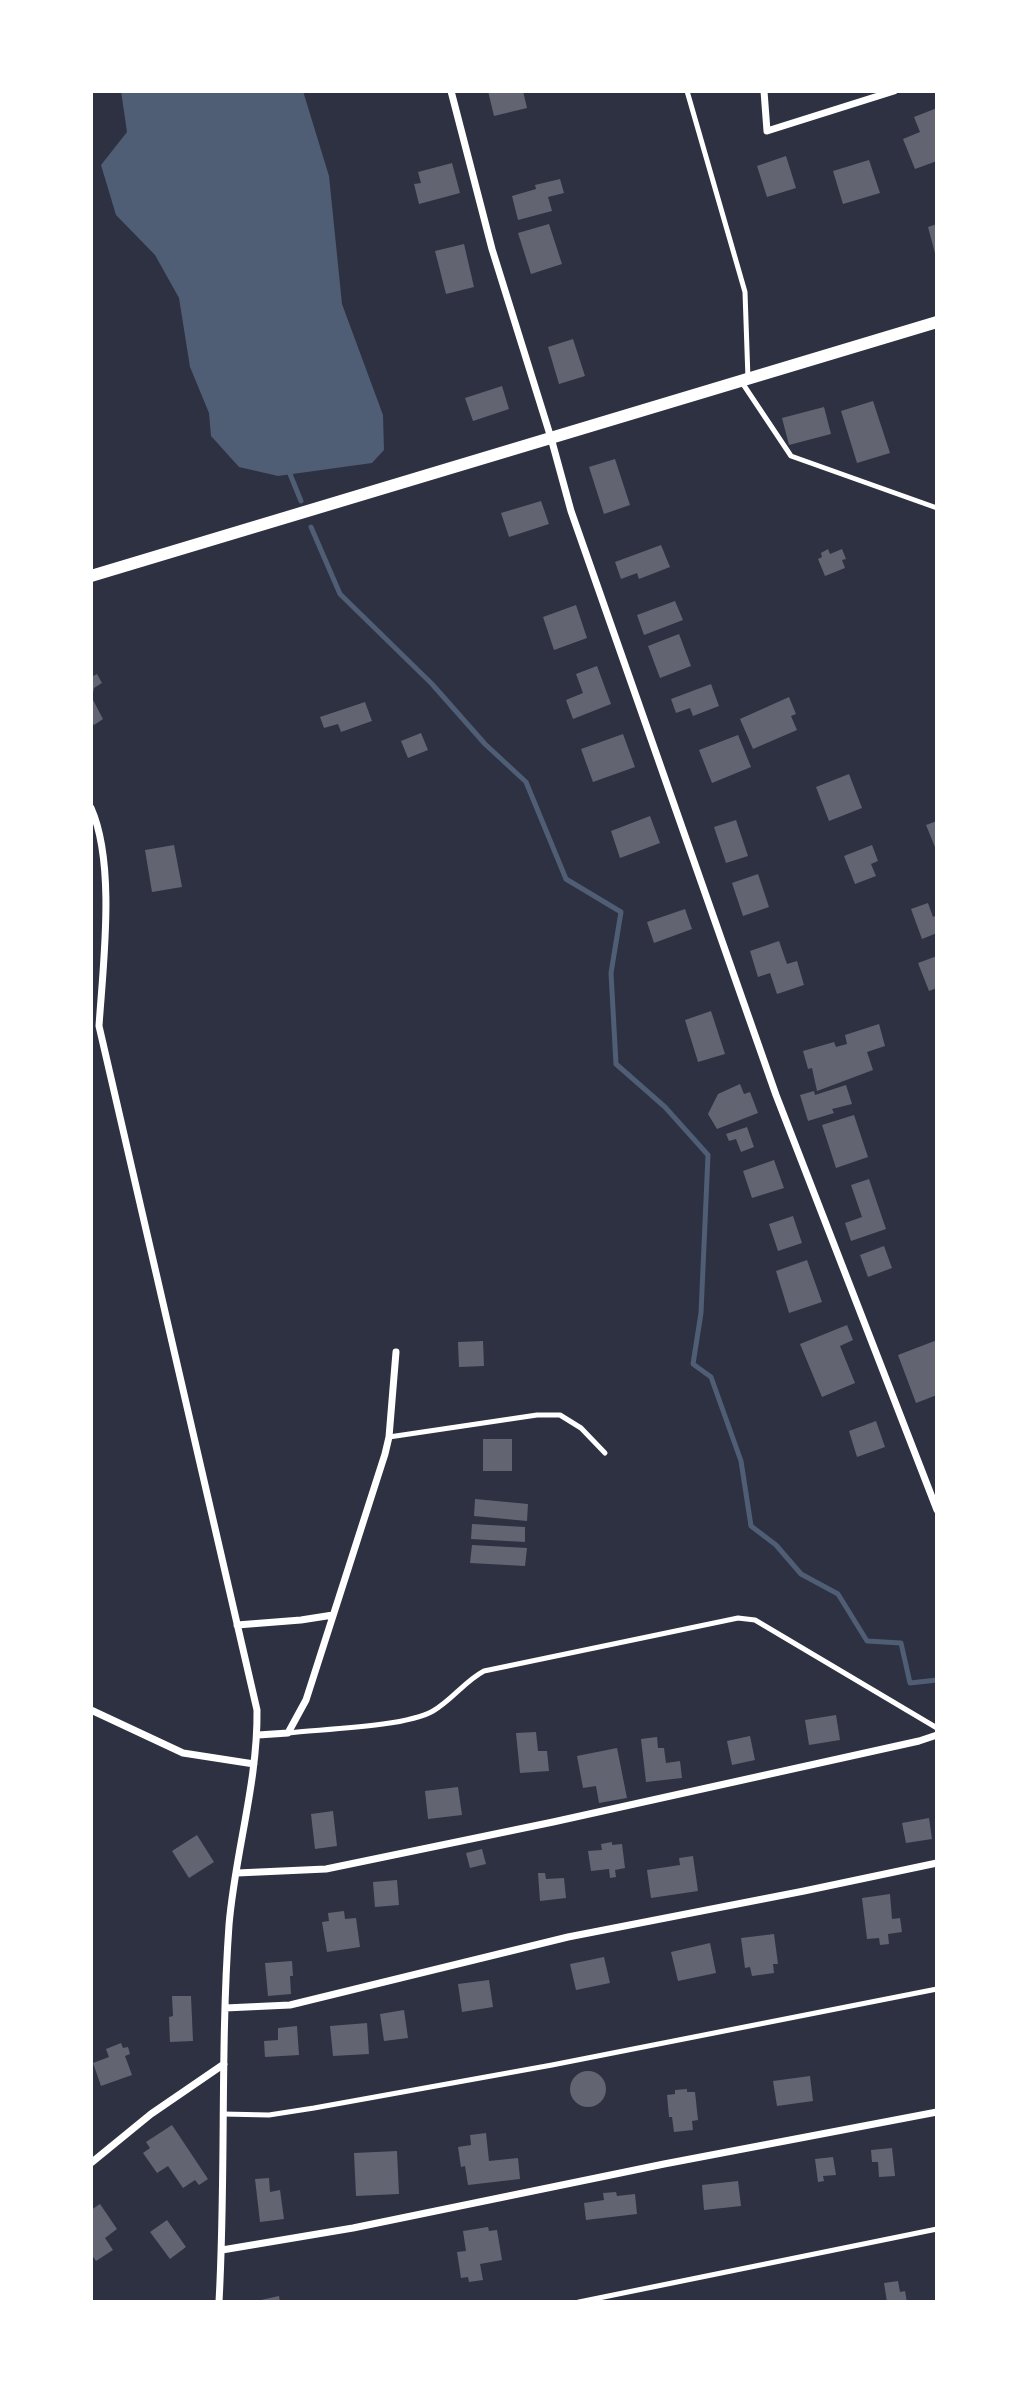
<!DOCTYPE html>
<html>
<head>
<meta charset="utf-8">
<style>
  body { margin:0 }
  #map { position:relative; width:1028px; height:2393px; overflow:hidden; background:#2d3142; font-family:"Noto Sans",sans-serif }
  canvas { display:block }
  .frame { position:absolute; inset:0; border:93px solid #fff; pointer-events:none }
</style>
</head>
<body>
<div id="map">
<canvas width="1028" height="2393"></canvas>
<div class="frame"></div>
</div>
<script>
const ctx = document.querySelector('canvas').getContext('2d');
ctx.lineJoin = 'round';
function paint(path, color) { ctx.fillStyle = color; ctx.fill(path, 'evenodd'); }
function strokePath(path, color, width, dash) { ctx.strokeStyle = color; ctx.lineWidth = width; ctx.lineCap = dash ? 'butt' : 'round'; ctx.setLineDash(dash || []); ctx.stroke(path); }
const water = new Path2D(`
  M121,91h182l26,85 13,128 41,111 1,35 -12,13 -94,13 -39,-9 -28,-31 -2,-23 -19,-46 -11,-69 -24,-43 -39,-40 -15,-50 26,-33z`);
const stream = new Path2D(`
  M290,474l11,27
  M311,527l29,67 92,90 53,60 41,38 40,97 55,33 -10,61 5,91 49,43 43,48 -7,158 -8,51 18,13 30,84 10,65 25,19 25,29 37,20 29,47 34,2 9,40 27,-3`);
const building = new Path2D(`
  M488,91h35l4,17 -33,8z
  M937,108v53l-22,8 -12,-30 17,-7 -6,-15z
  M786,156l10,32 -29,9 -10,-31z
  M869,160l11,33 -37,11 -10,-33z
  M452,163l8,30 -41,11 -5,-20 7,-1 -3,-11z
  M560,179l4,14 -16,4 4,14 -34,9 -6,-24 24,-7 -1,-4z
  M549,224l13,40 -31,10 -13,-41z
  M937,224v33h-1l-8,-30z
  M464,244l10,43 -28,7 -11,-43z
  M573,339l12,37 -26,8 -11,-37z
  M502,386l7,23 -36,12 -8,-23z
  M873,401l17,52 -33,10 -16,-52z
  M824,407l7,27 -42,11 -7,-27z
  M615,459l15,46 -26,9 -15,-47z
  M541,501l8,23 -40,13 -8,-24z
  M661,545l9,22 -31,12 -2,-6 -16,6 -6,-17z
  M828,549l2,5 12,-5 4,10 -4,1 3,8 -20,8 -7,-17 4,-2 -1,-4z
  M675,601l8,19 -39,15 -7,-20z
  M576,605l11,33 -33,12 -11,-33z
  M679,634l12,32 -31,12 -12,-32z
  M597,666l14,38 -38,15 -7,-19 17,-7 -7,-19z
  M97,674l5,9 -8,5 -2,10 11,21 -9,6 -3,-5v-43z
  M711,684l8,22 -26,10 -3,-8 -14,5 -5,-14z
  M789,697l7,17 -5,2 6,14 -44,19 -13,-30z
  M365,702l7,19 -31,11 -3,-8 -14,4 -4,-11z
  M421,733l7,17 -20,8 -7,-17z
  M623,734l12,33 -42,15 -12,-33z
  M738,735l13,32 -39,16 -13,-33z
  M849,774l13,34 -33,13 -13,-34z
  M650,816l10,27 -40,15 -9,-27z
  M736,820l12,36 -22,7 -12,-36z
  M937,821v31l-11,-27z
  M174,845l8,42 -30,5 -7,-42z
  M872,845l6,16 -7,3 5,12 -21,8 -11,-28z
  M758,874l11,33 -26,9 -11,-33z
  M928,903l5,14 4,-2v18l-15,6 -11,-30z
  M685,909l7,20 -38,14 -7,-21z
  M779,941l8,23 10,-3 7,24 -27,9 -7,-21 -12,4 -8,-26z
  M937,956v32l-8,3 -11,-28z
  M711,1011l14,43 -27,8 -13,-42z
  M879,1024l6,22 -18,6 6,18 -56,21 -5,-23 -4,1 -5,-18 31,-9 2,5 11,-3 -2,-9z
  M740,1084l4,10 6,-2 8,21 -41,16 -9,-15 10,-20z
  M846,1085l6,19 -20,5 2,4 -26,8 -8,-26 14,-4 1,4z
  M854,1115l14,42 -32,11 -14,-43z
  M747,1127l7,20 -13,5 -5,-13 -7,2 -3,-7z
  M774,1160l10,28 -32,10 -9,-27z
  M869,1179l17,50 -35,12 -6,-18 17,-6 -11,-32z
  M793,1216l9,27 -24,8 -9,-27z
  M884,1246l8,22 -24,9 -8,-22z
  M807,1260l15,42 -33,11 -13,-42z
  M847,1325l6,15 -13,6 15,37 -33,14 -22,-53z
  M937,1340v55l-21,8 -18,-48z
  M483,1341l1,25 -25,1 -1,-25z
  M876,1421l9,26 -28,10 -8,-26z
  M483,1439h29v32h-29z
  M475,1499l53,5 -1,17 -53,-5z
  M472,1524l53,3v15l-54,-3z
  M472,1545l55,3 -2,18 -55,-3z
  M836,1715l4,25 -31,5 -4,-25z
  M536,1732l2,19h9l2,20 -29,2 -4,-40z
  M750,1736l5,24 -23,5 -5,-24z
  M657,1737l1,11h6l2,15 14,-2 2,17 -36,4 -5,-43z
  M617,1748l10,50 -28,5 -3,-17 -13,2 -6,-32z
  M458,1787l4,28 -34,4 -3,-28z
  M333,1811l4,35 -22,3 -4,-35z
  M929,1818l3,21 -26,4 -4,-20z
  M197,1835l17,27 -25,16 -17,-27z
  M612,1842v3l10,-1 3,24 -10,2 1,7 -6,1 -1,-9 -18,2 -3,-20 14,-1 -1,-6z
  M482,1849l4,15 -16,4 -4,-15z
  M693,1856l5,35 -47,7 -4,-28 33,-5 -1,-7z
  M538,1873h7l1,6 18,-1 2,20 -26,3z
  M397,1880l2,25 -24,2 -2,-25z
  M890,1894l2,25 8,-1 2,14 -14,2 1,10 -9,1 -1,-7 -12,1 -5,-41z
  M344,1911l1,8 11,-1 4,29 -33,5 -5,-30 7,-1 -1,-8z
  M774,1934l4,30h-5l1,9 -22,3 -2,-9 -5,1 -4,-30z
  M710,1943l6,30 -38,8 -7,-29z
  M604,1957l6,26 -34,7 -6,-26z
  M292,1961l1,15h-3l1,18 -23,2 -3,-33z
  M489,1980l4,27 -31,5 -4,-28z
  M172,1996h19l2,45 -23,1 -1,-25 4,-1z
  M404,2010l4,28 -24,3 -4,-27z
  M367,2023l2,31 -36,2 -3,-30z
  M297,2026l2,29 -34,2 -1,-16 14,-1v-12z
  M121,2043l2,5 5,-1 2,7 -5,2 7,19 -31,11 -8,-23 16,-6 -3,-8z
  M570 2089a18 18 0 1 1 36 0a18 18 0 1 1-36 0Z
  M810,2076l3,25 -36,5 -4,-25z
  M687,2089v3h8l3,28 -6,1 1,9 -19,2 -2,-15h-3l-2,-22 8,-1v-4z
  M172,2125l36,54 -9,6 -4,-5 -12,8 -15,-22 -11,7 -14,-20 7,-5 -4,-6z
  M486,2133l3,28 29,-3 2,21 -52,6 -3,-19 -4,1 -3,-20 13,-2 -1,-10z
  M892,2148l3,28 -16,1 -1,-15h-6l-1,-12z
  M397,2151l2,43 -43,2 -2,-43z
  M833,2157l3,18 -13,1 1,5 -6,1 -3,-23z
  M269,2178l1,14 10,-2 4,29 -24,3 -5,-43z
  M738,2181l3,25 -37,4 -2,-25z
  M616,2192l1,4 18,-2 2,20 -51,6 -2,-17 20,-3 -1,-7z
  M100,2204l17,25 -12,9 8,12 -17,11 -5,-7v-44z
  M167,2220l19,27 -16,12 -20,-27z
  M488,2227l1,4 8,-1 5,30 -22,4 3,16 -14,2 -1,-5 -7,1 -4,-26 9,-1 -3,-20z
  M898,2281l2,11 5,-1 2,11h-20l-3,-19z
  M279,2296l1,6h-23l-1,-1z`);
const service = new Path2D(`
  M687,91l58,201 3,87
  M741,381l50,75 146,52
  M389,1437l148,-22h23l21,13 24,25
  M288,1733c35,-4 117,-6 145,-22 19,-11 32,-30 51,-40l254,-53 17,2 182,108
  M223,2114l46,1 45,-7 238,-43 385,-76
  M579,2302l358,-73`);
const minor = new Path2D(`
  M451,91l41,158 59,189 20,73 205,584 161,415
  M764,91l3,40 127,-40
  M91,808c25,56 12,157 8,218l158,684c1,72 -22,143 -28,215 -9,126 -3,252 -10,377
  M237,1625l64,-5 32,-5
  M91,1710l92,43 71,11
  M258,1735l30,-2 18,-33 79,-246 4,-17 7,-85
  M237,1873l89,-4 227,-47 366,-81 18,-6
  M225,2008l65,-3 278,-68 236,-46 133,-28
  M91,2163l60,-49 73,-50
  M222,2250l131,-22 311,-64 273,-52`);
const tertiary = new Path2D(`
  M91,576l846,-254`);
paint(water, '#4f5d75');
strokePath(stream, '#4f5d75', 5);
paint(building, '#626471');
strokePath(service, '#fff', 5);
strokePath(minor, '#fff', 7);
strokePath(tertiary, '#fff', 12);
</script>
</body>
</html>
